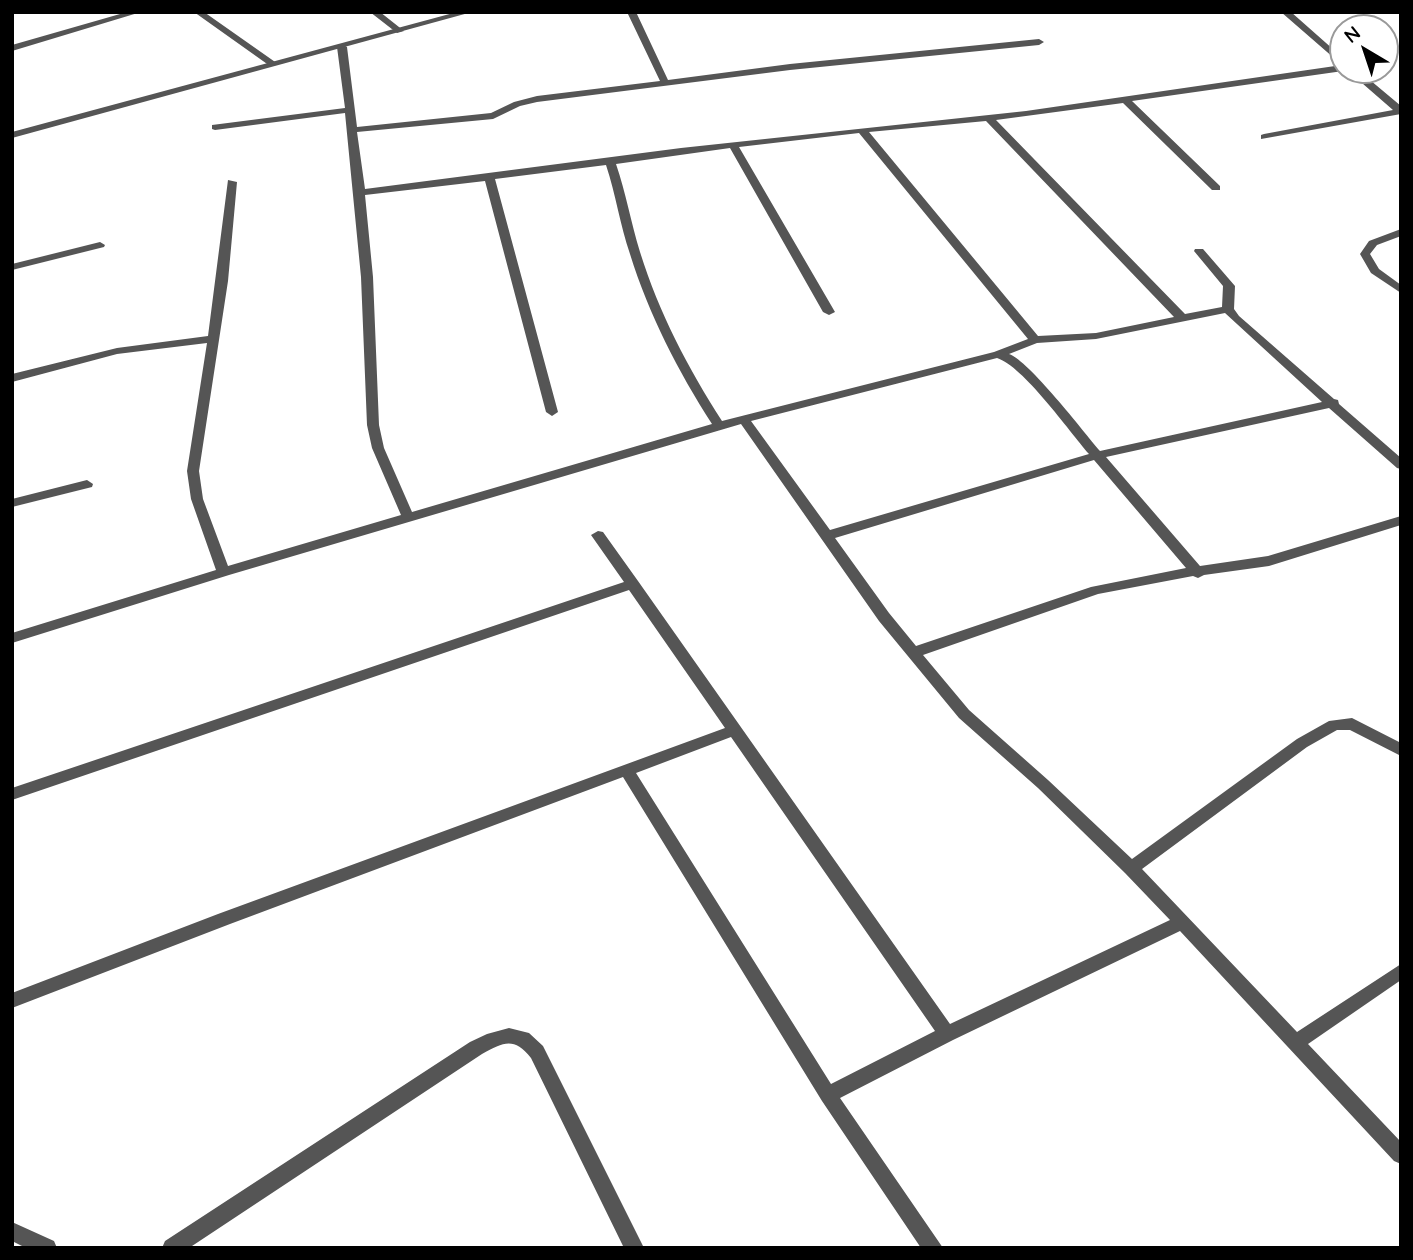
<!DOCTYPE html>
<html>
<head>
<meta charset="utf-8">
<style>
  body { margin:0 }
  #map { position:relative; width:1413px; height:1260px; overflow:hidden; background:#fff; font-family:Quicksand,sans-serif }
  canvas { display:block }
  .frame { position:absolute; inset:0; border:14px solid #000; pointer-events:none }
  .north { position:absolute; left:1329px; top:14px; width:70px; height:70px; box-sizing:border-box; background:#fff; border:2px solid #999; border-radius:50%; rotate:321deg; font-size:19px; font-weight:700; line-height:28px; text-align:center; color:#000 }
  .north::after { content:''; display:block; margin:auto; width:24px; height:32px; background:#000; clip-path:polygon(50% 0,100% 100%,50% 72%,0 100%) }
</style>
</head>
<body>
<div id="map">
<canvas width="1413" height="1260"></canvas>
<div class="frame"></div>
<div class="north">N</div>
</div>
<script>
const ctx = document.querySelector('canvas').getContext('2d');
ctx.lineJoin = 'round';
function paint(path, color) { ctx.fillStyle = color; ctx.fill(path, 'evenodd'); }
const minor = new Path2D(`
  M127,12h14l-129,39v-6z
  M194,12h10l74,52 -8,2z
  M370,12h10l24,19 -7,2z
  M627,12h9l32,68 122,-16 249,-25 5,3 -5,3 -249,25 -253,32 -17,4 -27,13 -136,13 8,57 316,-41 345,-37 316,-46 -61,-53h10l52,46v12h3l-3,1 -211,30 88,85v4h-8l-89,-87 -127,17 189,194 37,-7 1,-21 -29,-35 1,-2h8l32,37 -1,23 5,7 95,83 4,1 1,4 62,54v11l-4,-1 -68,-60 -223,49 94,109 68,-10 133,-40v9l-132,41 -65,9 -6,3 -5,-2 -95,18 -175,61 46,55 79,70 84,79 165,-120 32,-18 23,-3 49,25v13l-51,-26h-13l-30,17 -165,122 155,163 104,-68v16l-93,64 93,98v22l-7,-3 -214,-230 -227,109 -113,58 103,150h-22l-99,-147 -199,-324 -393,147 -218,84v-15l206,-79 507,-186 -96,-138 -617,210v-12l612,-206 -33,-47 7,-4 5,1 35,49 312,443 220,-104 -45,-47 -87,-85 -79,-70 -80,-97 -138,-197 -512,151 -217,68v-10l204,-63 -25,-71 -4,-28 20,-128 -90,11 -105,28v-8l105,-26 91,-12 20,-156 9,2 -9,99 -29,190 4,28 25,67 173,-51 -29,-67 -5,-23 -6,-148 -16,-164 -130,17 -3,-1v-4l133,-17 -8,-61 5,-3 5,3 10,80 134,-14 23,-11 23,-6 123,-15zM986,121l188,196 -78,16 -58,3 -169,-204zM859,133l169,206 -34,13 -272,69c-34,-53 -63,-108 -82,-169 -9,-29 -14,-59 -24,-88l114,-16 93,164 6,3 6,-3 -96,-165zM606,165c10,30 14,60 24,89 19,61 48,117 82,170l-300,88 -28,-64 -5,-23 -6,-148 -8,-82 120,-14 61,231 6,4 6,-4 -63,-233zM1225,313l97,89 -222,49c-17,-20 -71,-90 -91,-97l28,-11 59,-4zM997,358c26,8 72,73 92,96l-259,76 -79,-109zM1094,460l92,108 -95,19 -175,59 -27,-33 -54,-75zM731,737l204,294 -104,53 -195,-311z
  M1347,70h11l43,36v8l-140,25v-4l3,-1 129,-24z
  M1401,229v7l-24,9 -7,9 9,15 22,16v8l-30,-20 -11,-19 9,-13z
  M100,242l5,3 -1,2 -92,23v-6z
  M87,480l6,4 -1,3 -80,20v-8z
  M509,1028l20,5 14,13 101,202h-20l-93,-190c-17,-21 -27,-16 -49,-4l-293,194h-27l3,-7 305,-199 17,-8z
  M12,1222l42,19 3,7h-31l-14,-7z`);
const tertiary = new Path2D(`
  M457,12h15l-460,126v-6z`);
paint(minor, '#555');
paint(tertiary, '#555');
</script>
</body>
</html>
